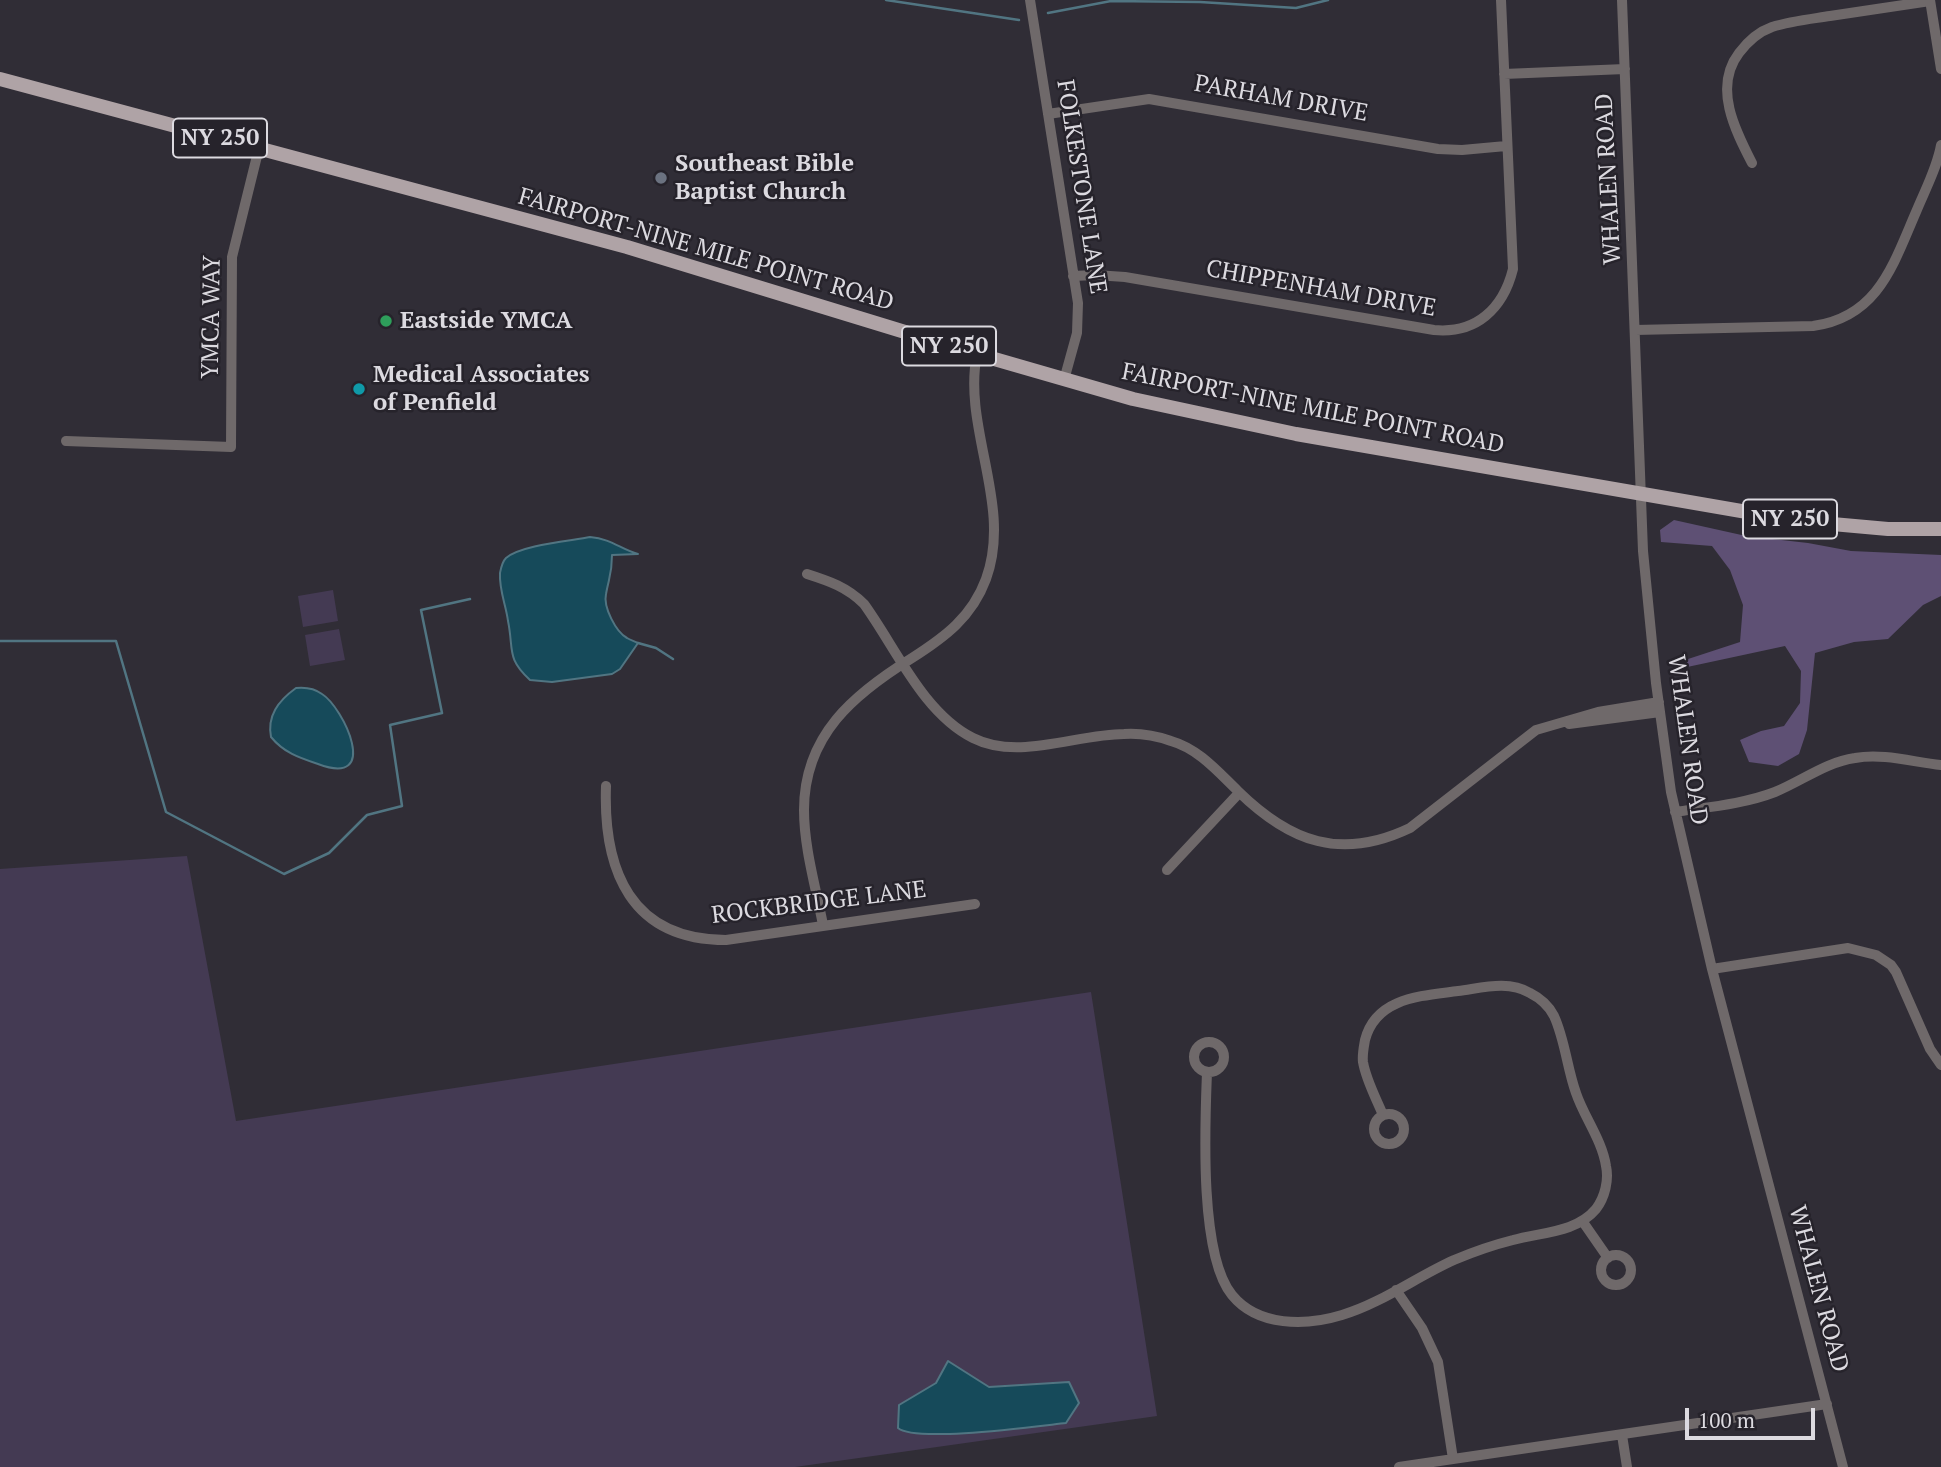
<!DOCTYPE html>
<html>
<head>
<meta charset="utf-8">
<style>
  body { margin:0 }
  #map { position:relative; width:1941px; height:1467px; overflow:hidden; background:#302d36; font-family:"PT Serif",serif }
  canvas { display:block }
  .scale { position:absolute; left:1685px; top:1408px; width:130px; height:32px; box-sizing:border-box; border:4px solid #dcdae0; border-top:0; padding-left:9px; font-size:21px; line-height:24px; white-space:nowrap; color:#dcdae0; -webkit-text-stroke:5px #26232b; paint-order:stroke }
</style>
</head>
<body>
<div id="map">
<canvas width="1941" height="1467"></canvas>
<div class="scale">100 m</div>
</div>
<script>
const ctx = document.querySelector('canvas').getContext('2d');
ctx.lineJoin = 'round';
function paint(path, color) { ctx.fillStyle = color; ctx.fill(path, 'evenodd'); }
function strokePath(path, color, width, dash) { ctx.strokeStyle = color; ctx.lineWidth = width; ctx.lineCap = dash ? 'butt' : 'round'; ctx.setLineDash(dash || []); ctx.stroke(path); }
function write(font, color, halo, rows, align = 'center') {
  ctx.font = font + ' "PT Serif",serif'; ctx.lineWidth = 5; ctx.setLineDash([]); ctx.textBaseline = 'middle'; ctx.strokeStyle = halo; ctx.fillStyle = color; for (const [text, x, y, turn = 0] of rows) {
    ctx.save(); ctx.translate(x, y); ctx.rotate((+turn || 0) * Math.PI / 180); ctx.textAlign = isNaN(turn) ? turn : align; if (halo) ctx.strokeText(text, 0, 0); ctx.fillText(text, 0, 0); ctx.restore();
  }
}
const green = new Path2D(`
  M333,590l5,31 -35,6 -5,-31z
  M339,629l6,31 -35,6 -5,-31z
  M187,856l49,265 855,-129 66,424 -362,51h-795v-598z`);
const forest = new Path2D(`
  M1674,520l72,16 62,7 43,8 90,4v41l-18,9 -35,34 -34,3 -39,11 -8,77 -8,24 -21,12 -29,-4 -9,-22 21,-9 23,-5 16,-23 1,-32 -16,-25 -107,23 7,-9 55,-18 3,-37 -13,-35 -18,-24 -51,-4 -1,-12z`);
const water = new Path2D(`
  M590,537c22,2 30,12 48,17l-26,1c0,19 -3,22 -6,39 -3,13 10,38 21,44 3,2 7,3 11,5l-18,26 -8,5 -60,8 -22,-2c-24,-22 -16,-30 -22,-59 -2,-16 -9,-31 -8,-48 1,-5 2,-11 6,-15 15,-13 64,-17 84,-21z
  M296,688c10,-1 18,0 26,6 21,13 60,94 -4,70 -18,-6 -34,-11 -47,-27 -4,-21 7,-36 25,-49z
  M948,1361l41,26 80,-5 10,21 -13,20c-28,3 -151,20 -168,5l1,-23 37,-22z`);
const stream = new Path2D(`
  M886,0l133,20
  M1048,13l63,-12 89,1 96,6 32,-8
  M0,641h116l50,171 118,62 45,-21 38,-38 35,-9 -12,-81 52,-12 -21,-103 49,-11
  M638,643l18,5 17,11`);
const minor = new Path2D(`
  M1030,0l48,303 -1,30 -13,47
  M1622,0l21,551 13,132 15,109 41,177 131,498
  M1930,0l11,69
  M1504,74l121,-5
  M1048,114l101,-15 289,50 24,1 44,-4
  M1752,163c-17,-33 -39,-76 -13,-110 9,-12 19,-21 33,-26 19,-6 39,-8 58,-11 33,-5 67,-10 100,-15
  M1073,276l22,-1 30,2 309,53c42,4 69,-21 79,-61l-12,-269
  M1635,330l178,-4c65,-9 80,-61 103,-114 9,-22 21,-44 25,-67
  M66,441l165,6 1,-190 27,-109
  M807,574c22,7 40,13 57,30 32,44 59,109 109,134 45,23 104,-4 151,-4 16,-1 33,2 47,7 28,8 47,31 67,50 52,51 103,70 172,37l126,-98 62,-18 61,-10
  M1569,724l91,-12
  M606,786c-3,85 25,154 120,154l249,-36
  M1675,812c33,-5 69,-8 100,-20 27,-11 51,-30 80,-34 28,-5 58,4 86,7
  M1167,870l72,-77
  M823,925c-7,-37 -19,-77 -19,-115 0,-75 50,-116 108,-152 33,-21 60,-41 74,-79 27,-74 -24,-151 -9,-225
  M1712,969l136,-21 28,7 15,10 5,7 34,77 11,16
  M1194 1057a15 15 0 1 1 30 0a15 15 0 1 1-30 0Z
  M1207,1072c-2,52 -8,183 25,223 26,32 74,31 110,20 40,-12 74,-38 112,-55 19,-8 39,-15 59,-20 28,-8 63,-7 83,-31 9,-12 13,-29 10,-43 -4,-26 -22,-49 -30,-73 -9,-25 -11,-53 -22,-77 -5,-10 -14,-18 -24,-23 -22,-13 -48,-5 -72,-2 -36,5 -82,6 -93,49 -1,6 -3,15 -2,22 3,18 13,36 20,53
  M1374 1129a15 15 0 1 1 30 0a15 15 0 1 1-30 0Z
  M1583,1222l25,36
  M1601 1270a15 15 0 1 1 30 0a15 15 0 1 1-30 0Z
  M1396,1290l26,38 16,34 15,97
  M1622,1435l5,32
  M1399,1467l428,-63`);
const major = new Path2D(`
  M0,79l627,168 350,107 156,45 163,35 503,87 89,8h53`);
const markers = [
  [661,178,7,"#6b7280"],
  [386,321,7,"#2e9e5b"],
  [359,389,7,"#0f9aa8"]
];
const shields = [
  [220,138,94],
  [949,346,94],
  [1790,519,94]
];
const shieldNames = [
  ["NY 250",220,138],
  ["NY 250",949,346],
  ["NY 250",1790,519]
];
const streetNames = [
  ["PARHAM DRIVE",1281,99,10],
  ["WHALEN ROAD",1609,179,-93],
  ["FOLKESTONE LANE",1081,187,81],
  ["FAIRPORT-NINE MILE POINT ROAD",706,250,16],
  ["CHIPPENHAM DRIVE",1321,289,10],
  ["YMCA WAY",212,317,-89],
  ["FAIRPORT-NINE MILE POINT ROAD",1313,409,11],
  ["WHALEN ROAD",1687,740,82],
  ["ROCKBRIDGE LANE",819,903,-7],
  ["WHALEN ROAD",1818,1289,75]
];
const poiNames = [
  ["Southeast Bible",675,164],
  ["Baptist Church",675,192],
  ["Eastside YMCA",400,321],
  ["Medical Associates",373,375],
  ["of Penfield",373,403]
];
paint(green, '#443a53');
paint(forest, '#5e5074');
paint(water, '#164a5a');
strokePath(water, '#517582', 2);
strokePath(stream, '#517582', 2.5);
strokePath(minor, '#6f696a', 10);
strokePath(major, '#afa3a6', 14);
for (const [x, y, r, color] of markers) { const dot = new Path2D(); dot.arc(x, y, r, 0, 2 * Math.PI); ctx.fillStyle = color; ctx.fill(dot); strokePath(dot, '#26232b', 2.5); }
for (const [x, y, w] of shields) { const box = new Path2D(); box.roundRect(x - w / 2, y - 19.5, w, 39, 5); ctx.fillStyle = '#26232b'; ctx.fill(box); strokePath(box, '#dcdae0', 2); }
write('bold 23px', '#dcdae0', null, shieldNames);
write('24px', '#dcdae0', '#26232b', streetNames);
write('bold 24px', '#dcdae0', '#26232b', poiNames, 'left');
</script>
</body>
</html>
